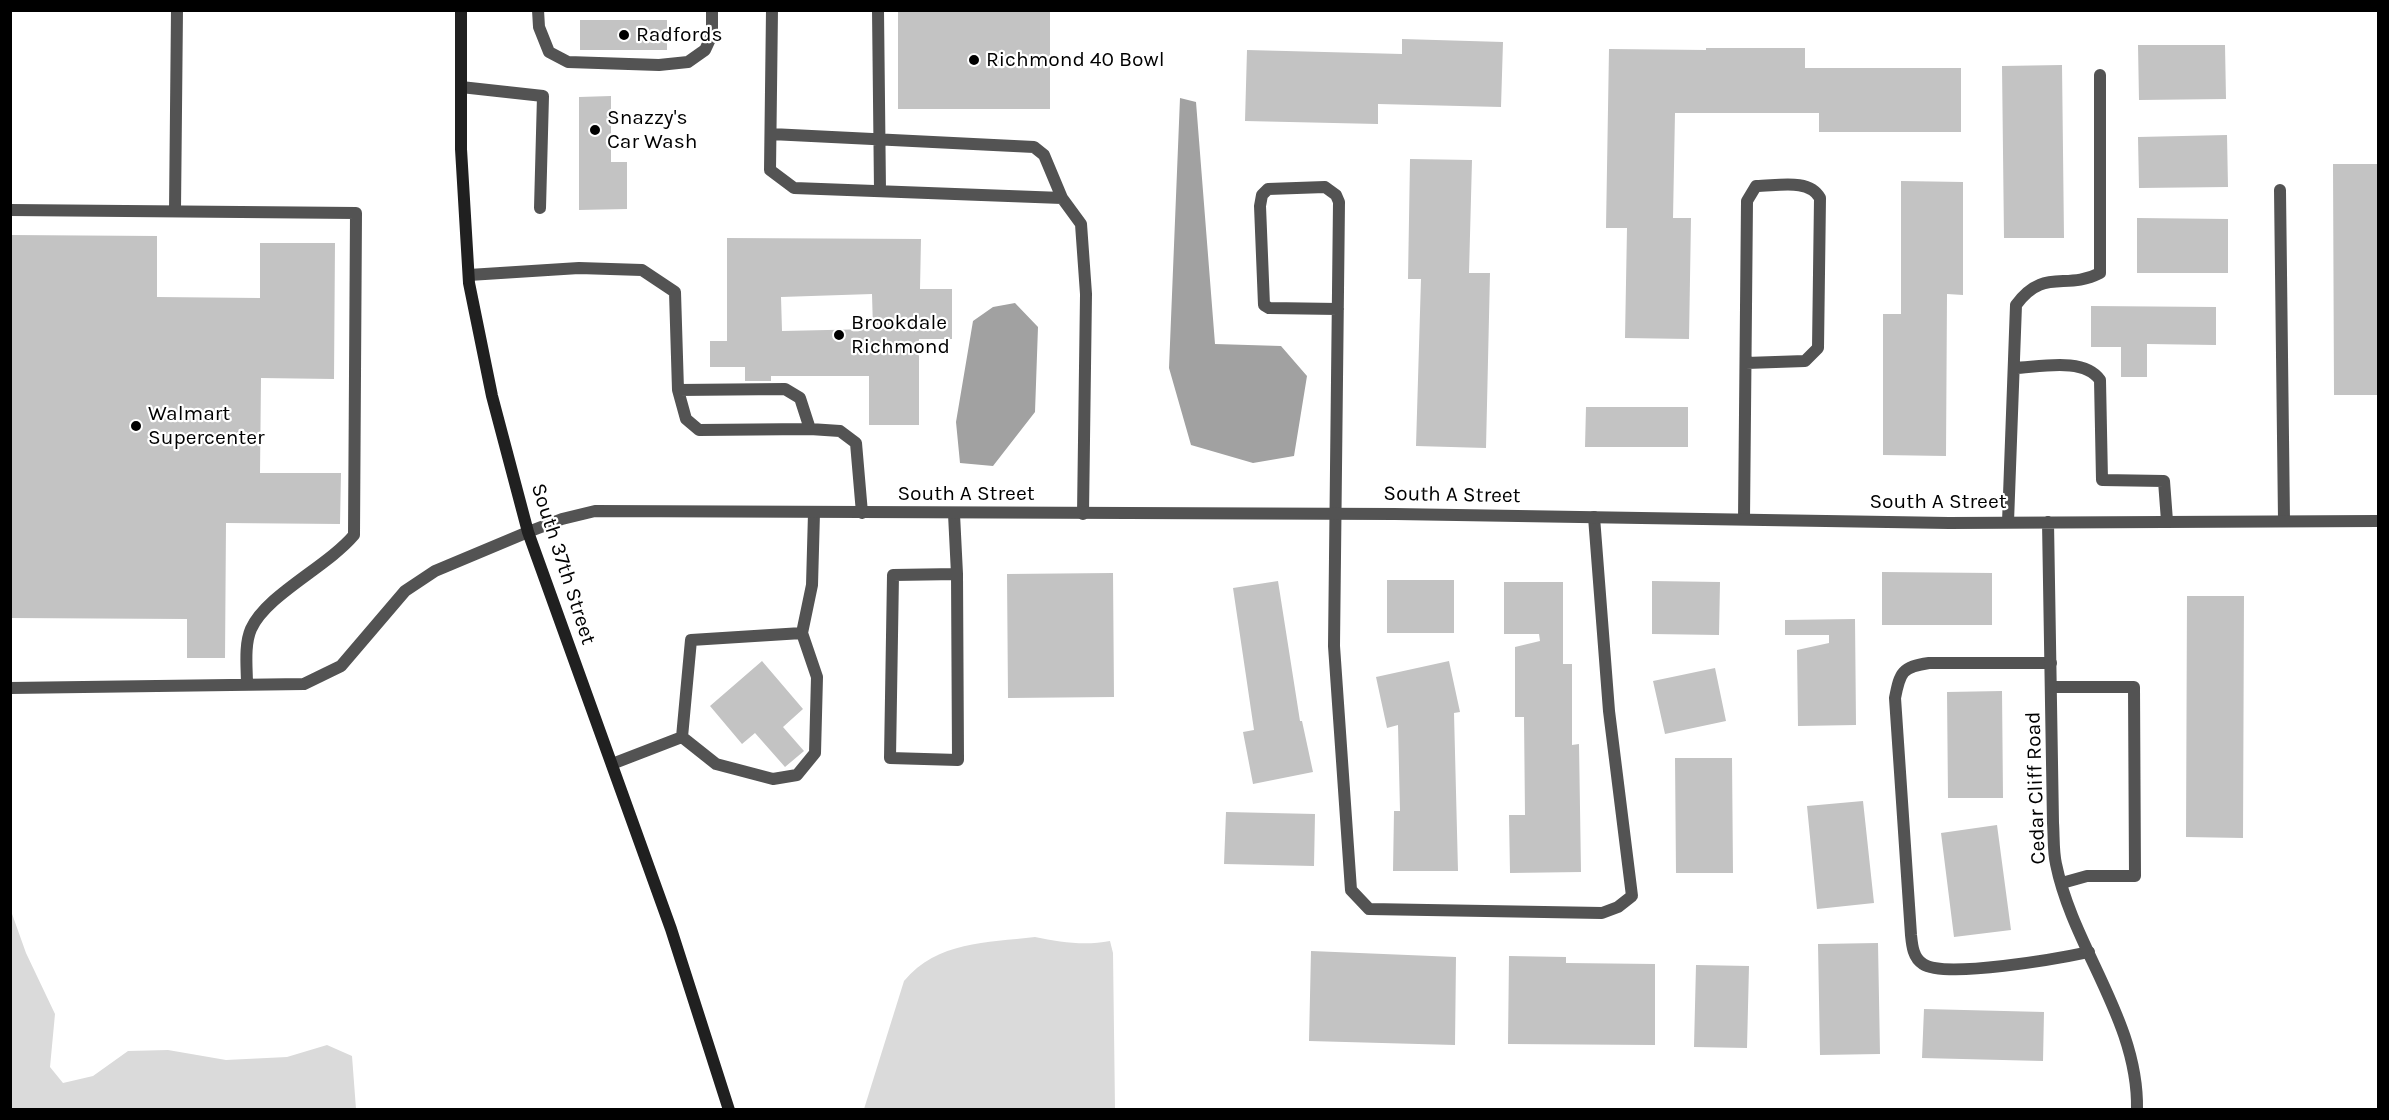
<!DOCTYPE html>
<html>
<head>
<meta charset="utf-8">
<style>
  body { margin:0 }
  #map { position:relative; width:2389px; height:1120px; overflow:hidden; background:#fff; font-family:Karla,sans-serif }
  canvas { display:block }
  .frame { position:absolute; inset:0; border:12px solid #000; pointer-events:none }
</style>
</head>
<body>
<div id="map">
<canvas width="2389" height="1120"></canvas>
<div class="frame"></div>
</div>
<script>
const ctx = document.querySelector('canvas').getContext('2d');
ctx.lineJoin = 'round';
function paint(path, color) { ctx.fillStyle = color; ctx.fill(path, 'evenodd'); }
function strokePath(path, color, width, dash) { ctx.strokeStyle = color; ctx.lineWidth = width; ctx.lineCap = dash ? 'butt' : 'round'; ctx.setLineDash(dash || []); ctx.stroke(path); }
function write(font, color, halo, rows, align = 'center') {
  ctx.font = font + ' Karla,sans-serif'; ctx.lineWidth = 4.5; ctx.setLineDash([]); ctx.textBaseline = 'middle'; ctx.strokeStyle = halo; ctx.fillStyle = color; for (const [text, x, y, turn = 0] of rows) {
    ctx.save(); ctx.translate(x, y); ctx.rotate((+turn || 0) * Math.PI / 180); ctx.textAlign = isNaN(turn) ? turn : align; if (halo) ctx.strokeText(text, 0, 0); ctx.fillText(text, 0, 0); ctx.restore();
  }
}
const green = new Path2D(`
  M11,911l15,42 29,61 -5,53 13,16 30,-7 35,-25 40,-1 58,10 61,-3 40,-12 25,11 4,53h-345z
  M1035,937c25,5 49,9 75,4l3,12 2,156h-251l40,-128c34,-40 82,-38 131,-44z`);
const water = new Path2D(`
  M1180,98l16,4 19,242 66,2 26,30 -13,80 -41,7 -62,-18 -22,-77z
  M1015,303l23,24 -3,85 -42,54 -33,-3 -4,-41 17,-101 20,-14z`);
const building = new Path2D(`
  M898,10h152v99h-152z
  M580,20h87v30h-87z
  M1402,39l101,3 -2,65 -123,-3v20l-133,-3 2,-71 155,4z
  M2138,45h87l1,54 -87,1z
  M1706,48h99v20h156v64h-142v-19h-144l-2,105h18l-2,121 -64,-1 2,-110h-21l3,-179 97,1z
  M2062,65l2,173h-60l-2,-172z
  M611,96v66h16v47l-48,1v-113z
  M2227,135l1,52 -89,1 -1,-51z
  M1410,159l62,1 -3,113h21l-4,175 -70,-2 5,-167h-13z
  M2333,164h46v231h-45z
  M1901,181l62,1v113l-16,-1 -1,162 -63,-1v-141h18z
  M2137,218l91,1v54h-91z
  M10,235l147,1v61l103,1v-55h75l-1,136 -73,-1 -1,95h81l-1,51 -114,-1 -1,135h-38v-39l-177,-1z
  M727,238l194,1 -1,50h32v50h-33v86h-50v-49h-98v5h-26v-14h-35v-26h17zM872,294l1,35 -91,2 -1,-34z
  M2091,306l125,1v38l-69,-1v33h-26v-30h-30z
  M1586,407h102v40h-103z
  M1882,572l110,1v52h-110z
  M1113,573l1,124 -106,1 -1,-124z
  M1387,580h67v53h-67z
  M1278,581l22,140h2l11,51 -60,12 -10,-52 11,-2 -21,-142z
  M1652,581l68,1 -1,53 -67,-1z
  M1504,582h59v82h9v81l7,-1 2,128 -71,1 -1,-58h16l-1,-98h-9v-70l25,-6 -1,-7h-35z
  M2187,596h57l-1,242 -57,-1z
  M1855,619l1,106 -58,1 -1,-76 32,-7v-8h-44v-15z
  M762,661l41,48 -20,18 21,24 -19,16 -30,-34 -13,11 -32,-38z
  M1449,661l11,51 -6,1 4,158h-65l1,-60h6l-2,-86 -11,3 -11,-51z
  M1715,668l11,53 -61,13 -12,-53z
  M2002,691l1,107h-55l-1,-106z
  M1675,758h57l1,115h-57z
  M1863,801l11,102 -57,6 -10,-103z
  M1226,812l89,2 -1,52 -90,-2z
  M1997,825l14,105 -57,7 -13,-104z
  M1878,943l2,111 -60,1 -2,-111z
  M1311,951l145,6 -1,88 -146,-4z
  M1509,956l57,1v6l89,1v81l-147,-1z
  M1696,965l53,1 -2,82 -53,-1z
  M1924,1009l120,3 -1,49 -121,-3z`);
const lane = new Path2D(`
  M538,10l1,17 10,25 19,10 91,3 29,-3 17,-12 7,-15v-25
  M772,10l-2,160 24,18 268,10 19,26 5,70 -3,220
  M878,10l2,181
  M461,87l82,9 -3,112
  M771,134l263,13 10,8 18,43
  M2280,190l4,330
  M10,210l346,3 -2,322c-27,32 -88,60 -103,94 -7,16 -4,39 -4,56
  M175,210l2,-200
  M469,275l110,-7 63,2 33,22 3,98 107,-1 15,9 10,31 30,2 16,12 6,70
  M1338,309l-69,-1 -5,-3 -4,-99 2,-11 6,-6 57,-2 11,8 3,7 -5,444 17,244 18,19 233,4 16,-6 14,-11 -23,-185 -15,-194
  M2014,368c26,-1 70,-11 86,12l2,100 62,1 3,40
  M678,390l8,29 13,11 111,-1
  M954,514l3,60 1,186 -68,-2 3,-183 64,-1
  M1744,519l3,-318 9,-15c21,0 53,-8 64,12l-2,150 -13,13 -59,2
  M2008,522l8,-217c28,-38 49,-14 84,-32v-198
  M2051,663h-122c-27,4 -29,9 -34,35l16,237c1,10 2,23 12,29 22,15 138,-6 166,-12
  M2051,687h83l1,189h-48l-25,7
  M10,688l294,-4 37,-18 64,-75 30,-20 93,-39
  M682,737l34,27 57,15 24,-4 18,-22 2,-76 -15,-44
  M612,764l70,-27 9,-97 111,-7 10,-48 2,-72`);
const street = new Path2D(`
  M2048,522l5,301c1,13 0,28 3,41 17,84 83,157 81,246
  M528,532l34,-13 33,-8 800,3 554,9 429,-2`);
const secondary = new Path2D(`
  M461,10v139l8,134 23,113 36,136 143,397 58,181`);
const markers = [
  [624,35,6,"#000"],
  [974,60,6,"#000"],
  [595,130,6,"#000"],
  [839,335,6,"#000"],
  [136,426,6,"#000"]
];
const poiNames = [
  ["Radfords",636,35],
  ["Richmond 40 Bowl",986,60],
  ["Snazzy's",607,118],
  ["Car Wash",607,142],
  ["Brookdale",851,323],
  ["Richmond",851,347],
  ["Walmart",148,414],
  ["Supercenter",148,438]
];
const streetNames = [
  ["South A Street",966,494],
  ["South A Street",1452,495,1],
  ["South A Street",1938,502],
  ["South 37th Street",563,564,72],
  ["Cedar Cliff Road",2036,788,-92]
];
paint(green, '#dadada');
paint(water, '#a1a1a1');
paint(building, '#c3c3c3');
strokePath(lane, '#535353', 12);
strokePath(street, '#535353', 12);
strokePath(secondary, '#202020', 12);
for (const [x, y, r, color] of markers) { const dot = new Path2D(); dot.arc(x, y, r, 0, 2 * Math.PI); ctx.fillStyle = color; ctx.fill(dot); strokePath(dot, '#fff', 2); }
write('21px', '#000', '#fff', poiNames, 'left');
write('21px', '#000', '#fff', streetNames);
</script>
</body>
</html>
